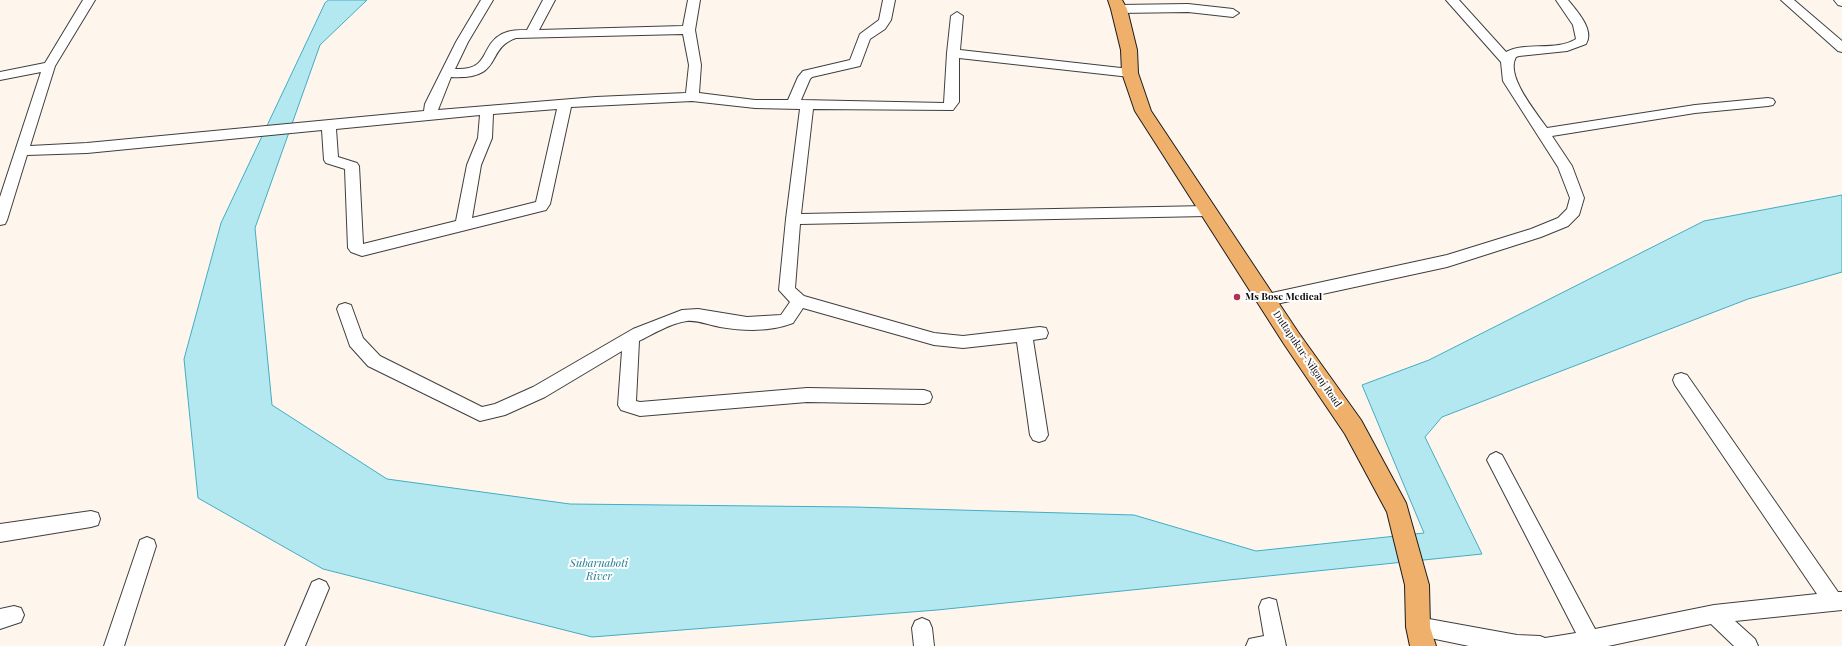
<!DOCTYPE html>
<html>
<head>
<meta charset="utf-8">
<style>
  body { margin:0 }
  canvas { display:block; background:#fef6ec }
</style>
</head>
<body>
<canvas width="1842" height="646"></canvas>
<script>
const ctx = document.querySelector('canvas').getContext('2d');
ctx.lineJoin = 'round';
function paint(path, color) { ctx.fillStyle = color; ctx.fill(path, 'evenodd'); }
function strokePath(path, color, width, dash) { ctx.strokeStyle = color; ctx.lineWidth = width; ctx.lineCap = dash ? 'butt' : 'round'; ctx.setLineDash(dash || []); ctx.stroke(path); }
function write(font, color, halo, rows, align = 'center') {
  ctx.font = font + ' "Playfair Display",serif'; ctx.lineWidth = 4; ctx.setLineDash([]); ctx.textBaseline = 'middle'; ctx.strokeStyle = halo; ctx.fillStyle = color; for (const [text, x, y, turn = 0] of rows) {
    ctx.save(); ctx.translate(x, y); ctx.rotate((+turn || 0) * Math.PI / 180); ctx.textAlign = isNaN(turn) ? turn : align; if (halo) ctx.strokeText(text, 0, 0); ctx.fillText(text, 0, 0); ctx.restore();
  }
}
const water = new Path2D(`
  M329,0h38l-47,45 -65,183 17,177 115,74 183,25 284,3 280,8 122,36 168,-18 -62,-148 67,-25 275,-139 138,-26v77l-94,27 -306,118 -17,20 57,117 -545,56 -345,27 -269,-68 -125,-71 -14,-139 37,-136 104,-220z`);
const minor = new Path2D(`
  M83,0h12l-40,66 -25,80 57,-3 337,-32 1,-7 31,-62 25,-42h12l-25,42 -13,27c36,2 24,-23 47,-35 8,-4 16,-4 25,-4l16,-30h12l-16,30 144,-4 5,-26h12l-5,30 6,35 -2,28 56,7h33l10,-23 5,-6 47,-11 10,-26 19,-14 4,-20h12l-4,20 -6,9 -15,10 -10,27 -48,11 -2,2 -9,21 143,3 3,-50 4,-37 6,-4 6,4 -3,34 170,19 5,1 1,3 -1,3 -5,1 -171,-19v44l-6,8 -140,-1 -12,105 406,-8 5,1 2,4 -2,4 -5,1 -407,8 -5,64 9,8 130,37 29,3 77,-9 6,1 2,5 -2,5 -13,2 15,95 -3,5 -6,2 -6,-2 -3,-5 -13,-93 -54,6 -29,-3 -131,-37 -10,15c-24,9 -48,8 -73,4 -11,-2 -22,-7 -33,-6 -16,2 -34,13 -48,20l-3,60 4,1 167,-14 117,2 6,2 2,5 -2,5 -6,2 -117,-2 -167,14 -19,-6 -3,-5 4,-54 -77,46 -40,18 -25,6 -112,-55 -18,-20 -13,-37 2,-4 6,-2 6,2 12,33 17,18 102,51 13,-3 38,-17 100,-58 49,-19 16,-1 49,8 34,-2 9,-13 -11,-12 7,-71 14,-110 -45,-1 -63,-7 -121,6 -21,97 -4,6 -184,46 -11,-4 -3,-4 -3,-79 -19,-6 -2,-3 -2,-30 -235,23 -60,2 -20,65 -2,4 -5,1v-28l41,-125 -41,8v-8l45,-9zM683,34l6,31 -3,28 -90,4 -158,13 13,-33c54,3 33,-28 65,-39zM557,109l-21,93 -64,16 9,-53 11,-27 1,-24zM480,115l-2,23 -11,27 -11,56 -93,23 -4,-78 -2,-3 -19,-6 -2,-28z
  M1446,0h13l47,52c21,-11 49,0 70,-13l-3,-14 -17,-25h12c8,10 27,30 18,44l-19,7 -48,5 -3,1c-11,19 20,55 31,71l148,-23 73,-7 5,1 2,3 -2,3 -5,1 -73,7 -143,23 20,30 12,32 -5,17 -11,11 -27,11 -94,30 -180,39 -6,-2 -2,-4 2,-4 6,-2 180,-39 84,-26 27,-11 9,-9 3,-11 -12,-31 -55,-86 -2,-19z
  M1781,0h13l48,41v11l-4,-1z
  M1834,0h8v6l-4,-1z
  M1188,4l45,5 6,4 -6,4 -45,-5 -69,1 -6,-4 6,-4z
  M1681,373l6,2 151,217h4v18l-107,11 20,18 3,7h-24l-23,-22 -103,22h-139l-58,-12 -3,-7 3,-7 7,-3 99,18 23,1 5,2 31,-5 -89,-173 3,-5 6,-3 6,3 93,174 119,-24 103,-11 -142,-209 -2,-5 2,-5z
  M91,511l7,2 2,6 -2,6 -7,2 -91,15v-18z
  M147,537l7,3 2,6 -32,100h-20l34,-100 2,-6z
  M319,579l7,3 3,6 -24,58h-20l27,-64z
  M1269,598l7,2 10,46h-40l3,-7 15,-3 -5,-29 3,-7z
  M14,606l7,2 3,7 -3,7 -21,7v-20z
  M922,618l7,3 3,7 2,18h-20l-2,-18 3,-7z`);
const major = new Path2D(`
  M1108,0h14l5,9 10,41 1,23 13,38 147,221 63,88 45,83 23,82 1,42 6,19h-26l-4,-19 -1,-42 -18,-73 -42,-78 -61,-90 -149,-233 -13,-38 -1,-23 -10,-41z`);
const markers = [
  [1237,297,4,"#b12f52"]
];
const poiNames = [
  ["Ms Bose Medical",1245,297]
];
const streetNames = [
  ["Duttapukur-Nilganj Road",1307,359,56]
];
const waterNames = [
  ["Subarnaboti",599,564],
  ["River",599,577]
];
paint(water, '#b4e8f1');
strokePath(water, '#41acc3', 1);
strokePath(minor, '#3f3f3f', 2);
strokePath(major, '#1d1d1d', 2);
paint(minor, '#fff');
paint(major, '#eeb06b');
for (const [x, y, r, color] of markers) { const dot = new Path2D(); dot.arc(x, y, r, 0, 2 * Math.PI); ctx.fillStyle = color; ctx.fill(dot); strokePath(dot, '#fff', 1.5); }
write('bold 10px', '#0c0c0c', '#fff', poiNames, 'left');
write('10px', '#0c0c0c', '#fff', streetNames);
write('italic 11px', '#1f7b93', '#fff', waterNames);
</script>
</body>
</html>
